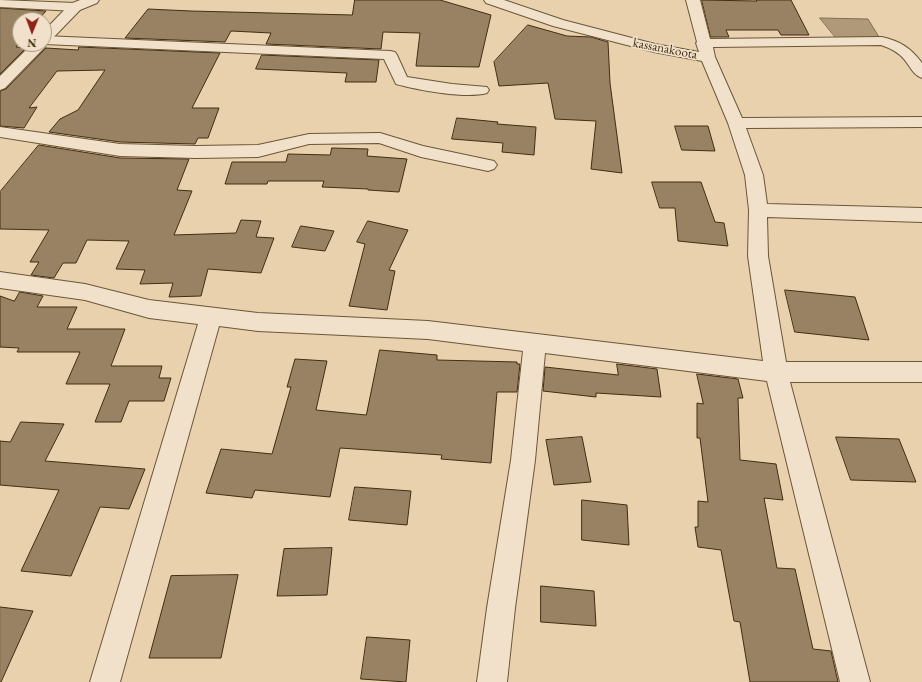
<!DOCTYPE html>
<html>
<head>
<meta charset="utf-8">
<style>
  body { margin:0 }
  #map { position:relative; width:922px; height:682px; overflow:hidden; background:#e9d1ae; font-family:"EB Garamond",serif }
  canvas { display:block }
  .north { position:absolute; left:12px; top:12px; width:40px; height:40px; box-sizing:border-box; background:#f1e1ca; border:1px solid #ab9980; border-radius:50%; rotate:181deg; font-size:11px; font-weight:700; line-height:16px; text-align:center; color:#412d11 }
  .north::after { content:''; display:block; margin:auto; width:14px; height:18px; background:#8f2418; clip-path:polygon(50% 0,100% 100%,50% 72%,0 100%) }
</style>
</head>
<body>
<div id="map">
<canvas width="922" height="682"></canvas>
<div class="north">N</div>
</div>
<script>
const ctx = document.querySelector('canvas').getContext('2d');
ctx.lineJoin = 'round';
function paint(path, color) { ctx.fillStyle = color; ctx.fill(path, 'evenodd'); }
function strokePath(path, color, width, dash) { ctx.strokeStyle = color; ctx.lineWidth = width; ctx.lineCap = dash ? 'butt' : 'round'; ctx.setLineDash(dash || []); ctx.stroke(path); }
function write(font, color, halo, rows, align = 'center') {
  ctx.font = font + ' "EB Garamond",serif'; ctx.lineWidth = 3.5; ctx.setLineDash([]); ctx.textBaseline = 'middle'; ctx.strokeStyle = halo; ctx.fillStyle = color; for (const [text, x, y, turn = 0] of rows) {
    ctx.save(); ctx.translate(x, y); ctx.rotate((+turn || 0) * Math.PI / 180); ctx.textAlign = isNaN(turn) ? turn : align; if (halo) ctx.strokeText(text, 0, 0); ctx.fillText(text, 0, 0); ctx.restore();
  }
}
const water = new Path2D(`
  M820,18l48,1 11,18 -42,2z`);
const building = new Path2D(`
  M355,0h85l51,15 -12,52 -63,-1 4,-33 -37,-1 -2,17 -115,-5 5,-11 -40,-2 -6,11 -100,-4 23,-29 43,2 161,4z
  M702,0l55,1 -1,-1h35l18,35h-28l-3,-5h-52l3,7h-18z
  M0,8l46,3 -8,9h-18v22l-4,5 10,1 -26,26z
  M528,25l39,11 24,1 17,5 2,41 12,90 -31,-4 5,-48 -41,-2 -7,-36 -49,3 -5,-24z
  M79,47l141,6 -28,55h27l-11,30h-10l-3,6 -75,-2 -71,-10 11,-13 18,-9 27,-40 -48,1 -28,37 8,-1 -13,21 -24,-2v-35l6,-2 40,-41 32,2z
  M262,55l117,5 -3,22h-31l2,-9 -91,-4z
  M457,118l41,4 -1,2 39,3 -2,28 -32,-3 1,-9 -51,-4z
  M675,126h33l7,25 -33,-1z
  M39,145l81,13 69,1 -12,31 15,1 -18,44 62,-2 5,-13 20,1 -5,16 18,1 -13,35 -53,-4 -7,27 -32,1 4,-14 -33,1 5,-14 -29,-1 13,-28 -42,-1 -11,23h-13l-9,15 -23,-3 8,-13h-9l19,-32 -49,-1v-37z
  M332,148l36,1 -1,7 40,3 -8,33 -31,-2v-1l-46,-2 2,-6h-56l-1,3h-42l7,-22h54l2,-8 42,1z
  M652,182h49l14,40 9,1 4,23 -50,-5 -3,-33h-15z
  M368,221l40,9 -19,40 6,1 -8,39 -38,-4 16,-62 -8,-2z
  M301,226l33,5 -9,20 -33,-4z
  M785,290l70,7 14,43 -74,-8z
  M20,292l23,4 -6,11h40l-10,22h58l-14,37h51l-3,12h12l-7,23h-35l-8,21h-26l15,-38h-44l14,-32h-63l2,-4 -19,-1v-51l14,5z
  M380,350l57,5v5l80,2v2h3l-3,28h-20l-6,71 -50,-4 1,-4 -102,-7 -10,49 -75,-7 -3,8 -46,-5 15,-44 51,5 19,-67h-4l8,-28 32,2 -11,49 50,5z
  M617,364l40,5 4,28 -65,-4v4l-53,-6 2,-24 73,8z
  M697,374l41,5 5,19h-5l2,62 36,4 7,36 -19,-2 13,70 18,1 18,80 18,2 7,31h-88l-10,-60 -6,-1 -13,-71 -23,-3 -3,-20h3v-26l10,1 -8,-64h-3v-35l6,1z
  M21,422l43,2 -19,37 100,8 -16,40 -29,-2 -29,69 -50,-5 38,-81 -59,-5v-44l10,1z
  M582,437l9,45 -37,3 -8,-45z
  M836,437l63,2 17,43 -65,-2z
  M355,487l56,4 -4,34 -58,-5z
  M582,500l45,5 2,40 -47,-5z
  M332,548l-5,47 -50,1 7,-47z
  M238,575l-17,83h-72l22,-82z
  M541,586l53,5 2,35 -55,-4z
  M0,607l33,4 -32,71h-1z
  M367,637l43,3 -4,42 -45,-3z`);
const minor = new Path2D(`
  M0,0l75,3 5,1 2,3 -2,3 -5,1 -75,-4z
  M484,0h20l59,20 92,24 44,8 -3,-9 1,-1 -11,-42h14l10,39 172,-2c18,4 29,11 40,26v15c-9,-3 -12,-12 -18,-19 -6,-7 -14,-11 -23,-14l-168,2 2,10 27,61 180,-1v10l-176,1 17,47 4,29 155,4v14l-155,-5 1,39 18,106h136v20h-132l80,300h-30l-73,-301 -222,-28 -10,107 -20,148 -8,74h-30l10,-74 24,-148 12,-109 -95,-12 -170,-8 -39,-5 -99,356h-30l108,-358 -49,-6 -64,-18 -85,-12v-16l85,12 64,16 109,13 170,8 335,40 -15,-105 1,-46 -4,-35 -17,-52 -26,-62 -48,-9 -101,-26 -67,-23z
  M44,36l346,15 5,1 2,3 10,22 45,7 35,3 2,3 -2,3c-22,6 -69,-3 -91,-9l-12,-25 -340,-15h-1h1z
  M0,127l120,17 76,2 62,-1 51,-11 71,-1 43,13 71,15 3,4 -3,4 -6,2 -67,-14 -42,-14 -70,1 -51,13 -62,1 -76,-2 -120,-19z`);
const tertiary = new Path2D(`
  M80,0h19l-2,3 -17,7 -31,32 -3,1 -1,4 -40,41 -5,2v-14l32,-32h12v-13l26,-27z`);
const farStreetnames = [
  ["kassanakoota",665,49,11]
];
paint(water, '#b09979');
strokePath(water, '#846e4f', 1);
paint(building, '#988263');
strokePath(building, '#412d11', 1);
strokePath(minor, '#6b5638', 2);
strokePath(tertiary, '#6b5638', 2);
paint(minor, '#f1e1ca');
paint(tertiary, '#f1e1ca');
write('13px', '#412d11', '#f1e1ca', farStreetnames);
</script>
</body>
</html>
